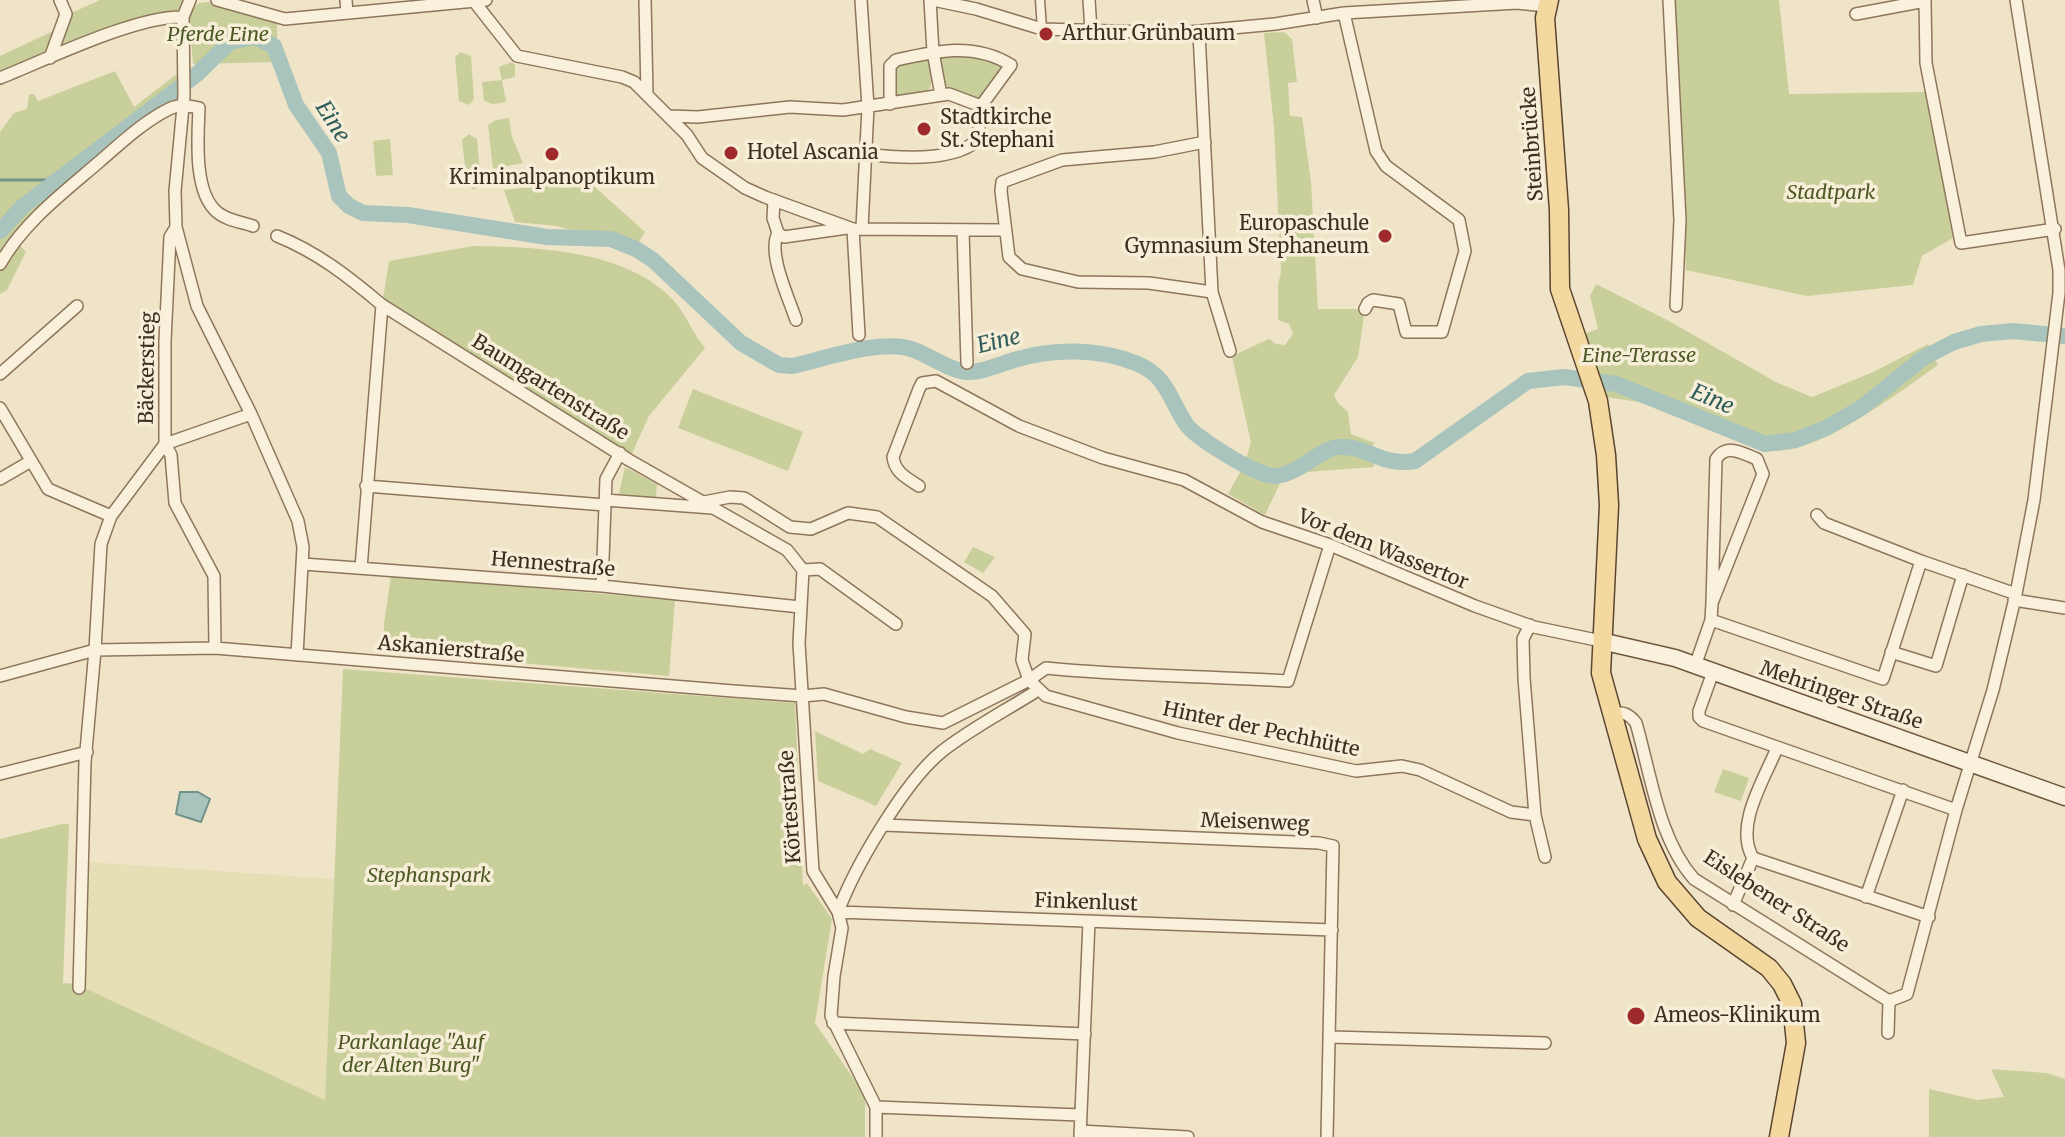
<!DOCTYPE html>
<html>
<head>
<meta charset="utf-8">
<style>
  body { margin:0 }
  canvas { display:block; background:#f0e4c8 }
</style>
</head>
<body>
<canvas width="2065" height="1137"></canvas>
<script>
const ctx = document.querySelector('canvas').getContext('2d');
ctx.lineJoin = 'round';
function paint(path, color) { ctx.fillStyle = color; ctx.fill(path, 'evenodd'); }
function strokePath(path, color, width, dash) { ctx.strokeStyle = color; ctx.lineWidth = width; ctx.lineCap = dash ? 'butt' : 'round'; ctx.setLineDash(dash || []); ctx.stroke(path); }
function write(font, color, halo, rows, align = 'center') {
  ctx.font = font + ' Merriweather,serif'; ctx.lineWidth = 7; ctx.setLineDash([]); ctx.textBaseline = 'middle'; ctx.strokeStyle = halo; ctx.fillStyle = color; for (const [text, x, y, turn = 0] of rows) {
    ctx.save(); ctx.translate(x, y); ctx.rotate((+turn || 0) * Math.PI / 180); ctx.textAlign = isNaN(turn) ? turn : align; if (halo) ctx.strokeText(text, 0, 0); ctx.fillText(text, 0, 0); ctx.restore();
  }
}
const farmland = new Path2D(`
  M88,862l246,17 -9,222 -240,-113z`);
const green = new Path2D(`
  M100,0h82v6l-5,5 -78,20 -99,40v-15l64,-30 5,-12z
  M1674,0h105l10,94 137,-2 27,146 -31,18 -9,29 -106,11 -121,-26z
  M208,2l69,17v43l-84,2 -4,-51 10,-10z
  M1284,32l8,7 5,43 -9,1 2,33 12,1 9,65 7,127h47l-7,48 -24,38 4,8 10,9 3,22 24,9 -3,3 2,21 -80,6 -12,6 -17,36 -37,-21 16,-29 7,-22 -19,-87 37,-17 7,5 9,1 8,-11 -4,-10 -11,-4v-36l3,-12 -7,-145 -10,-94z
  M460,52l11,4 3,43 -5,6 -10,-4 -4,-44z
  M976,53l31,13 -25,34 -14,-3 -25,-13 -5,-29z
  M928,56l3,3c2,15 3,23 -5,36l-32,5 -2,-33 5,-5z
  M512,62l3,3v12l-13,3 4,22 -13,2 -9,-3 -2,-19 20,-2 -3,-13z
  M115,71l19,36 43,-33 1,22c-62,43 -114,86 -166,141l14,15 -19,38 -7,4v-162l14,-19 13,-4 2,-15h5l4,7z
  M509,118l3,19 11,26 -30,6 -5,-44 8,-5z
  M469,134l8,5 4,46 -7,5 -7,-5 -5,-45z
  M390,139l3,36 -17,1 -3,-35z
  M554,168l12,3 10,14 9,-7 60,54 -10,16 -78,-22 -42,-4 -11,-32 26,-3 4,-13 17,1z
  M473,246c65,1 156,4 202,56 12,14 18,32 30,46l-56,68 -20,44 -247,-155 7,-44z
  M1596,284l71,36 109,62 36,15 59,-24 57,-29 10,21c-38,26 -125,95 -172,85 -19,-4 -41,-23 -60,-31 -33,-13 -67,-17 -102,-22l-21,-63 15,-5 -8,-33z
  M693,389l110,43 -15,39 -110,-43z
  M625,467l32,17 -1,14 -37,-4z
  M973,547l22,10 -12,16 -19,-11z
  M391,576l284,24 -6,76 -286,-25 1,-27z
  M343,669l452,34 8,183 4,-3 25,36 -17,104 50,72v42h-865v-298l62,-15h7l-6,159 13,1 249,116z
  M815,731l48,23 7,-5 32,14 -26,43 -58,-25z
  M1723,769l26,9 -8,23 -27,-9z
  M1991,1069l56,4 18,6v58h-136v-48l48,11 27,-3z`);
const water = new Path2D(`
  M180,792h18l12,7 -9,23 -25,-8z`);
const stream = new Path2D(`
  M0,180h58`);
const river = new Path2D(`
  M0,231l22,-24 174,-132 34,-33 25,-5 19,9 22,59 33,48 10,43 10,10 14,7 45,2 139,22 64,2 25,10 17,11 88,83 38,22 13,1c32,-7 88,-27 119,-17 17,5 39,22 56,23 14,1 33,-8 47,-12 39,-12 86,-12 124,4 30,13 32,37 48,60 9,14 72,52 87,52 25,0 47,-28 66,-29 28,-2 42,20 76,14l113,-80 36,-4 52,7 149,60 30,-4 31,-12 35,-20 62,-50 31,-16 27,-8 32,-3 52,5`);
const pedestrian = new Path2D(`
  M1040,0l2,29`);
const minor = new Path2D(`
  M217,0l68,19 201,-19
  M346,0l1,13
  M473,0l44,56 105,21 12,5 53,53 15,23 43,30 20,9 88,32 152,1
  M645,0l2,95
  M861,0l7,107 -6,121
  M930,0l3,52 8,43
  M933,0l43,9 66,20 136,4 97,-9 69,-11 173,-10 29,3
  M1089,0l2,30
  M1313,0l4,18
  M1669,0l11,220 -4,86
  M1925,0l1,63 35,180 94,-14
  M1344,13l32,138 10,15 73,54 6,31 -23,81h-36l-7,-28 -26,-4 -5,3 -3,6
  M1856,14l69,-13
  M1199,33l13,259 18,59
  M50,58l16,-44 -6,-14
  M0,78c45,-18 138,-63 183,-61
  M668,116l30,1 92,-10 53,3 106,-16 32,12 30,-41c-37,-23 -75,-14 -115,-5l-6,6v38
  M1205,142l-51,10 -92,8 -60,22 -1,9 8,66 13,12 56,13 71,1 63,9
  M867,154c31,4 86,8 111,-14l3,-34
  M774,200l-1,18 5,15
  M176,227l21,79 54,108 47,107 5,26 -6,108
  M853,229l6,106
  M963,231l4,132
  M778,233c-11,20 11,65 18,87
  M778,233l6,4 63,-9
  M277,236c40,16 72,41 105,69l247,155 158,90 16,20
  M0,264c24,-42 63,-71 99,-102 22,-19 44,-40 70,-53 10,-5 19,-3 30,-1 -1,28 -6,84 18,104 9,8 24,10 36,14
  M0,374l77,-68
  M0,408l48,81 63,27
  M165,444l6,11 4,48 39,73 1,72
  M165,444l86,-30
  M0,479l31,-18
  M366,486l239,19
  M919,486c-12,-8 -24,-13 -26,-29l26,-68 3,-6 14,-2 83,45 84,32 81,22 78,42 68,23 145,61 59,21 67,14
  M605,500l107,8
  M704,502l26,-5 14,1 46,29 21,2 37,-16 29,4 115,79 33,38 -3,26 7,20 17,16 132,37 178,38 46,-5 18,4 91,42 24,3
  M1817,515l7,8 97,38 95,33
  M303,564l299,22 198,21
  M361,568l21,-263
  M803,570l-4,73 14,228 25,41 4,16 -8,48 -3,40 45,91v30
  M803,570l17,-1 76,55
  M602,586l4,-107 14,-26
  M2014,600l51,8
  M1711,620l172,59 38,-118
  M1530,625l-7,14 1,39 11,137 10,42
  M1891,652l45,14 27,-91
  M1695,666l16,-46 1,-17 51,-129 -6,-15c-15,-6 -30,-16 -41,0l-4,144
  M1713,672l-14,39v6l4,4 253,89
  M0,676l95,-26 6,-106 10,-28 54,-72v-103l5,-104 6,-10 -1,-36 9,-95 -1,-79 7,-17
  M1038,690c-31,20 -70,40 -98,63 -36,30 -86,115 -102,159l494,18
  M1612,714c11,-3 17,0 24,9 15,51 22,115 58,156l195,122
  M0,774l87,-22
  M884,825l435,18 14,3 -6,291
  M1753,858l176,59
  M1753,858c-19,-32 11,-78 24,-110
  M1866,897l37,-107
  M1733,905l20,-47
  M79,988l6,-226 10,-112 120,-2 518,43 70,5 21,-2 82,23 37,6 86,-43 17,-12c80,8 161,8 242,13l42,-136
  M1889,1001l18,-7 49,-184 37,-120 23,-96 18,-94 25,-207v-23l-43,-270
  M833,1023l252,11
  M1888,1033l1,-32
  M1331,1037l214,6
  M876,1107l204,8
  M1080,1131l108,6
  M1080,1137l9,-216`);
const secondary = new Path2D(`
  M1601,641l74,17 390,139`);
const primary = new Path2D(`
  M1549,0l-4,18 14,192 1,79 38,112 8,54 3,50 -8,168 46,166 20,43 31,36 71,50 13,16 10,20 4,39 -17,94`);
const markers = [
  [1046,34,8,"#9e2a2b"],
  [924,129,8,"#9e2a2b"],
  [731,153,8,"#9e2a2b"],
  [552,154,8,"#9e2a2b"],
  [1385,236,8,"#9e2a2b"],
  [1636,1016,10,"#9e2a2b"]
];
const poiNames = [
  ["Arthur Grünbaum",1062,34],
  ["Stadtkirche",940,118],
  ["St. Stephani",940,141],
  ["Hotel Ascania",747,153],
  ["Kriminalpanoptikum",552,178,"center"],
  ["Europaschule",1369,224,"right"],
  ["Gymnasium Stephaneum",1369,247,"right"],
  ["Ameos-Klinikum",1654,1016]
];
const parkNames = [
  ["Pferde Eine",218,35],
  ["Stadtpark",1831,193],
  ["Eine-Terasse",1639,356],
  ["Stephanspark",429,876],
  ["Parkanlage \"Auf",411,1043],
  ["der Alten Burg\"",411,1066]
];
const streetNames = [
  ["Steinbrücke",1533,144,-94],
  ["Bäckerstieg",148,368,-89],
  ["Baumgartenstraße",550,388,32],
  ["Vor dem Wassertor",1383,550,22],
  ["Hennestraße",553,565,5],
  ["Askanierstraße",451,650,5],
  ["Mehringer Straße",1841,696,19],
  ["Hinter der Pechhütte",1261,730,12],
  ["Körtestraße",791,807,-94],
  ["Meisenweg",1255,823,2],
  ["Eislebener Straße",1776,902,33],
  ["Finkenlust",1086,903,2]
];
const waterNames = [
  ["Eine",332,122,58],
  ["Eine",999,342,-14],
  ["Eine",1712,400,23]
];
paint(farmland, '#e6deb5');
paint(green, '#c9cf9b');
paint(water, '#a9c4bc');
strokePath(water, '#6f938a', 2);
strokePath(stream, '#6f938a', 3);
strokePath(river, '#a9c4bc', 16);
strokePath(pedestrian, '#8d765c', 11);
strokePath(minor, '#8d765c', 14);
strokePath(secondary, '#6f573f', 19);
strokePath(primary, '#5b4430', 21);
strokePath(pedestrian, '#faf1dc', 8);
strokePath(minor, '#faf1dc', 11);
strokePath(secondary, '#faf1dc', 16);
strokePath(primary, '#f3d9a0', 18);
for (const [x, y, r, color] of markers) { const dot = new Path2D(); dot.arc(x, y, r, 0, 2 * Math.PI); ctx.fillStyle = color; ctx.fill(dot); strokePath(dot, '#f7eed8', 3); }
write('20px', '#3d2e20', '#f7eed8', poiNames, 'left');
write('italic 20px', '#4d5a26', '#f7eed8', parkNames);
write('20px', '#3d2e20', '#f7eed8', streetNames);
write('italic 22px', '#2f5d5a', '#f7eed8', waterNames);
</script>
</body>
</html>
